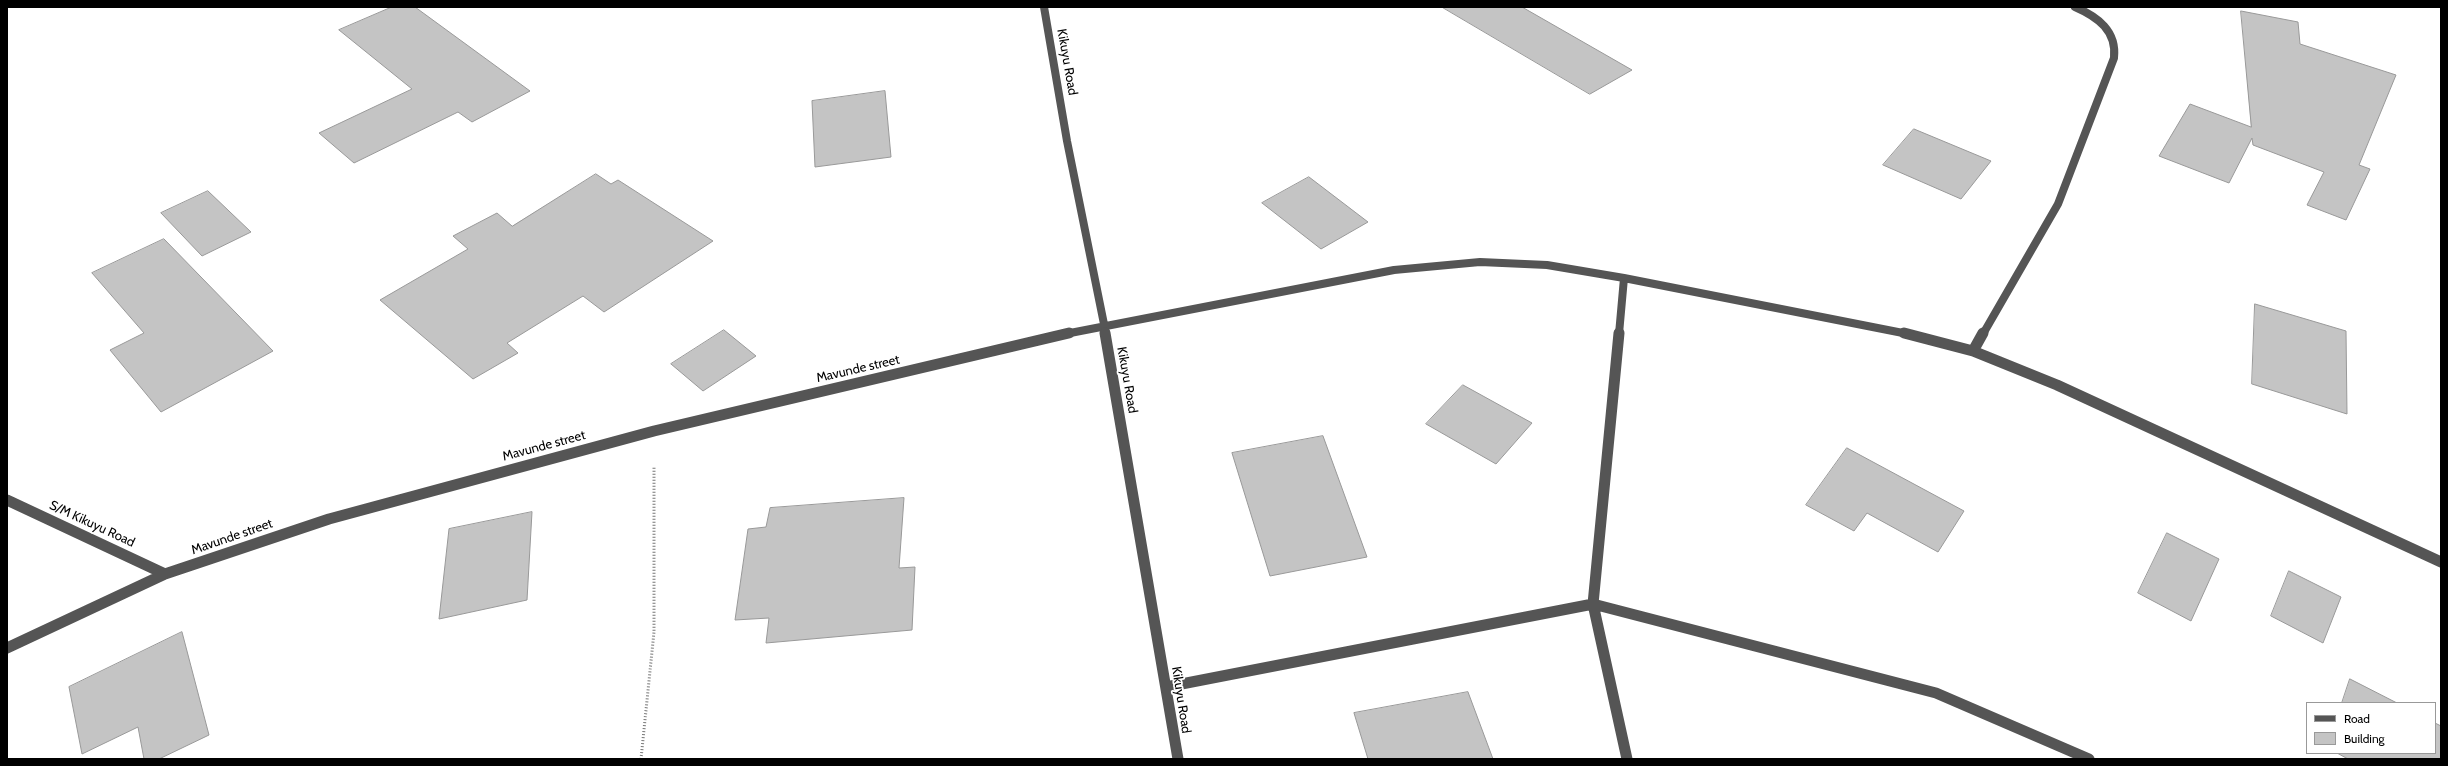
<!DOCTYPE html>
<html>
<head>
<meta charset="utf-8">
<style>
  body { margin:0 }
  #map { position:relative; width:2448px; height:766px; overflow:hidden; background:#fff; font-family:Cabin,sans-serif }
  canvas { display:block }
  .frame { position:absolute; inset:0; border:8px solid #000; pointer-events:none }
  .legend { position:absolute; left:2306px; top:702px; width:130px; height:52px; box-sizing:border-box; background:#fff; border:1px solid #999; margin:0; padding:5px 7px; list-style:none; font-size:12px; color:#000 }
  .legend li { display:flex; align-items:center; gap:8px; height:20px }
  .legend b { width:20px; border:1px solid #999 }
</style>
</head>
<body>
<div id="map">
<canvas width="2448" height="766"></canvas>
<div class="frame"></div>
<ul class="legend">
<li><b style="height:5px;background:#555"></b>Road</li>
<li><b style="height:11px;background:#c4c4c4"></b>Building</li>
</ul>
</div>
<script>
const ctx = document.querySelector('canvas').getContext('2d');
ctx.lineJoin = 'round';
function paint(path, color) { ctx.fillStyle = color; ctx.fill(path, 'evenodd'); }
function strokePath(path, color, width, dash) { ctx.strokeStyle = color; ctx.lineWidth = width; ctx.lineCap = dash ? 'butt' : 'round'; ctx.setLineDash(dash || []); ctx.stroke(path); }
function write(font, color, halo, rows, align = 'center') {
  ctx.font = font + ' Cabin,sans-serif'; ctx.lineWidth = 3.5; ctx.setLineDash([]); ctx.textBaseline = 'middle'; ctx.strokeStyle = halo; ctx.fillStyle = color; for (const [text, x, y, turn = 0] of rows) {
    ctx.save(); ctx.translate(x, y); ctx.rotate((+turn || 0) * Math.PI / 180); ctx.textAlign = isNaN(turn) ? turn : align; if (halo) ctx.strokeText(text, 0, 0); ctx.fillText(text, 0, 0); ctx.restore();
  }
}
const building = new Path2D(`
  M392,7h23l115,84 -58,31 -14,-10 -104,51 -35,-30 93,-44 -73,-59z
  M1442,7h80l110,63 -42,24z
  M2241,11l57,11 2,22 96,31 -37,90 11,4 -24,51 -39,-15 17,-33 -71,-27 -1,-7 -23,45 -70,-27 31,-52 61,23z
  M885,91l6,66 -76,10 -3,-66z
  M1914,129l77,32 -30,38 -78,-34z
  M596,174l15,10 7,-4 95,61 -109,71 -21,-16 -76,47 11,10 -45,26 -93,-79 88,-51 -15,-13 44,-23 15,13z
  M1309,177l59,45 -47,27 -59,-46z
  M208,191l43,41 -49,24 -41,-43z
  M164,239l109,112 -112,61 -51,-62 34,-17 -52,-60z
  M2255,304l91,27 1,83 -95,-30z
  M724,330l32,26 -53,35 -32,-27z
  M1463,385l69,38 -36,41 -70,-40z
  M1323,436l44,121 -97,19 -38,-123z
  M1847,448l117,63 -26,41 -71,-39 -13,18 -48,-26z
  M904,498l-5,70 16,-1 -3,63 -146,13 3,-25 -34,2 13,-91 18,-2 4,-19z
  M532,512l-5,88 -88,19 10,-90z
  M2167,533l52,26 -28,62 -53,-28z
  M2289,571l52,26 -18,46 -52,-27z
  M182,632l27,103 -50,24h-15l-6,-32 -56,27 -13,-67z
  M2350,679l47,24h-55z
  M1468,692l25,67h-125l-14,-46z
  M2435,723l6,3v33h-93l-11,-6h98z`);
const path = new Path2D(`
  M641,759l13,-127v-166`);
const minorFar1 = new Path2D(`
  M1044,7l23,134 39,193
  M1065,334l329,-64 86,-8 67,3 77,13 284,56
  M1619,334l5,-56
  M1983,334l75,-130 56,-146c3,-27 -16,-41 -39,-51`);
const minor = new Path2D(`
  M1105,333l73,426
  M1619,333l-26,271 34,155
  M1904,333l69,18 84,34 384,177
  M1973,351l10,-18
  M7,500l158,74
  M7,648l158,-74 164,-55 325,-88 415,-98
  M1166,687l427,-83 343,89 153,66`);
const streetNames = [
  ["Kikuyu Road",1067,62,80],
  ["Mavunde street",858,369,-13],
  ["Kikuyu Road",1127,380,80],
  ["Mavunde street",544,446,-15],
  ["S/M Kikuyu Road",92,524,25],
  ["Mavunde street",232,537,-19],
  ["Kikuyu Road",1181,700,81]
];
paint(building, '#c4c4c4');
strokePath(building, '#999', 1);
strokePath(path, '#777', 3, [1, 2]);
strokePath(minorFar1, '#555', 8);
strokePath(minor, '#555', 11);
write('13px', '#000', '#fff', streetNames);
</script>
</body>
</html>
